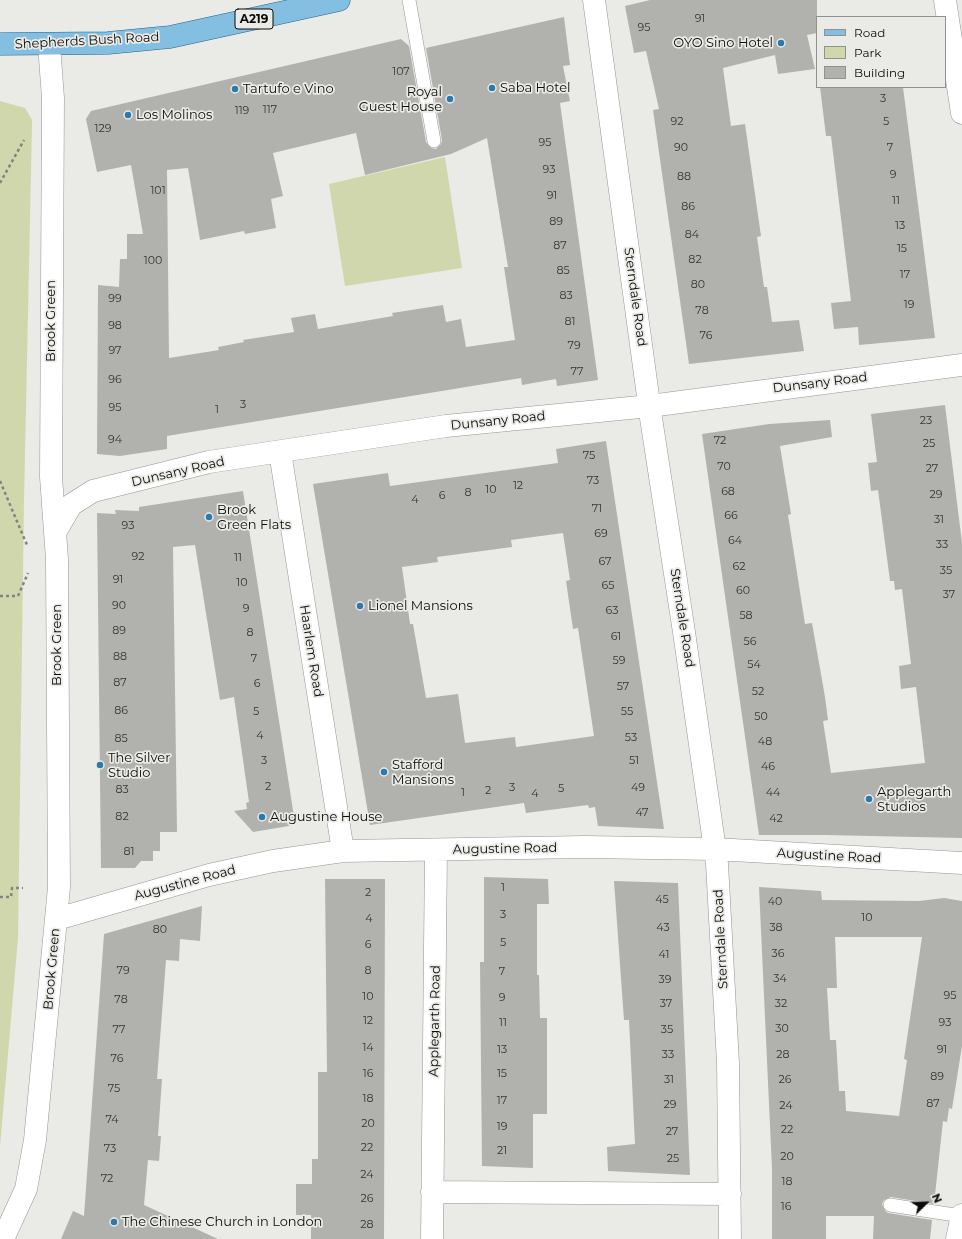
<!DOCTYPE html>
<html>
<head>
<meta charset="utf-8">
<style>
  body { margin:0 }
  #map { position:relative; width:962px; height:1239px; overflow:hidden; background:#eaebe6; font-family:Montserrat,sans-serif }
  canvas { display:block }
  .legend { position:absolute; left:816px; top:16px; width:130px; height:72px; box-sizing:border-box; background:#eaebe6; border:1px solid #91928e; margin:0; padding:5px 7px; list-style:none; font-size:12px; color:#0c0c0a }
  .legend li { display:flex; align-items:center; gap:8px; height:20px }
  .legend b { width:20px; border:1px solid #91928e }
  .north { position:absolute; left:906px; top:1183px; width:40px; height:40px; -webkit-text-stroke:3px #eaebe6; paint-order:stroke; rotate:67deg; font-size:11px; font-weight:700; line-height:16px; text-align:center; color:#0c0c0a }
  .north::after { content:''; display:block; margin:auto; width:14px; height:18px; background:#0c0c0a; clip-path:polygon(50% 0,100% 100%,50% 72%,0 100%) }
</style>
</head>
<body>
<div id="map">
<canvas width="962" height="1239"></canvas>
<ul class="legend">
<li><b style="height:5px;background:#84bee1"></b>Road</li>
<li><b style="height:11px;background:#d1d7ad"></b>Park</li>
<li><b style="height:11px;background:#b1b2ad"></b>Building</li>
</ul>
<div class="north">N</div>
</div>
<script>
const ctx = document.querySelector('canvas').getContext('2d');
ctx.lineJoin = 'round';
function paint(path, color) { ctx.fillStyle = color; ctx.fill(path, 'evenodd'); }
function strokePath(path, color, width, dash) { ctx.strokeStyle = color; ctx.lineWidth = width; ctx.lineCap = dash ? 'butt' : 'round'; ctx.setLineDash(dash || []); ctx.stroke(path); }
function write(font, color, halo, rows, align = 'center') {
  ctx.font = font + ' Montserrat,sans-serif'; ctx.lineWidth = 3.5; ctx.setLineDash([]); ctx.textBaseline = 'middle'; ctx.strokeStyle = halo; ctx.fillStyle = color; for (const [text, x, y, turn = 0] of rows) {
    ctx.save(); ctx.translate(x, y); ctx.rotate((+turn || 0) * Math.PI / 180); ctx.textAlign = isNaN(turn) ? turn : align; if (halo) ctx.strokeText(text, 0, 0); ctx.fillText(text, 0, 0); ctx.restore();
  }
}
const green = new Path2D(`
  M0,101l25,7 7,12v5l-8,376 -6,437 -18,209z
  M445,157l17,111 -117,18 -16,-102z`);
const building = new Path2D(`
  M650,0h167v33l-10,2 8,34 -37,5 -3,-19 -52,13 8,58 14,-2 16,112 -4,1 7,50h3l5,35 27,-2 5,31 -115,13 -36,-254 6,-1 -13,-58 -12,2 -9,-47z
  M564,17l6,48 -7,1 7,35 -10,2 38,277 -41,6 -1,-7 -34,6 -1,-7 -354,58v13l-47,7 -23,-2 1,-169 21,2 1,-28h7v-25h16l-12,-69 -34,7 -11,-53 5,-8 310,-72 8,7 17,96 5,6 5,1 5,-5 1,-4 -16,-92zM356,133l9,42 86,-21 36,-16 21,129h-4l11,73 -49,7 -5,-28 -15,3 -3,-17 -51,8 1,3 -75,13 -3,-15 -24,4 3,14 -51,8 1,2 -26,5 1,3 -50,8 -2,-188 21,-2 12,72 44,-9 1,3 31,-6 -5,-29 12,-3 -10,-43z
  M820,87h83l32,251 -76,7 -1,-18 -24,2 -3,-26 20,-2 -20,-165h-5z
  M945,405l17,138v295l-137,-3h-66l-57,-401 67,-10 61,-4 2,17 -52,9 11,68 -3,1 17,109 7,-1 13,74 3,23 -5,1 8,52 94,-10 -9,-76 -15,2 -2,-23 12,-2 -9,-75 -7,1 -1,-9h-4l-12,-91 -7,1 -3,-28 9,-1 -6,-48z
  M606,441l58,388 -66,-3 -3,-19 -6,1 -1,-3 -62,8 -2,-10 -154,22 -57,-341 75,-11 2,13 168,-23 -2,-14zM563,533l7,47 -4,1 7,48 5,-1 16,108 -78,11 -1,-10 -50,6 -7,-49 -32,4 -13,-74h-3l-8,-57 36,-5 -1,-5 75,-10 -1,-7z
  M243,491l52,332 -5,1 -1,2 -36,6 -19,-21 13,-2 -1,-6 3,-1 -15,-105 -14,3 -25,-155 -22,2 4,285h-17v19h-7v10h-12l-6,7h-34l-4,-355 19,1 -1,-4 24,1v-4z
  M484,877l64,2 1,25h-12v71h2l1,43h7v96h-14v54l-51,-2 -2,-204h4z
  M325,879h60l-1,360h-73v-24h-15v-31h16v-25h6v-87h9z
  M614,881l64,2 12,292 -82,-4 -1,-24 28,-3 -6,-124h-5z
  M759,887l62,4 1,9 97,1 25,-3 18,3v145l-10,63 -3,-1 -2,14 -4,-1 -9,83 -43,-7 -7,3 -2,4 3,7 3,2 44,7 -2,19h-57l1,-23h-48v23h-54v-70zM835,937h87l-18,122 3,1 -8,56 -53,-5 -1,-20h-6l-3,-51h-6l-3,-52h10z
  M202,906l-2,35 -20,-2 -1,22 -13,-1 -9,119h5l-4,57h3l-2,25 -11,-1 -4,45 74,34h-157l12,-28 11,5 20,-282z`);
const path = new Path2D(`
  M0,183l24,-43
  M0,481l27,64
  M0,596h18l10,-23
  M0,897h11l1,-9h11`);
const lane = new Path2D(`
  M409,0l25,141
  M890,1205l72,11`);
const street = new Path2D(`
  M594,0l57,418 33,214 33,232 11,199 2,176
  M945,0l17,113
  M280,452l63,399
  M56,531l15,-26 22,-14 116,-29 237,-36 204,-20 312,-41
  M57,919l152,-44 64,-14 70,-10 242,-4 130,2 247,14
  M432,1192l298,2
  M3,1239l23,-50 9,-49 24,-253 -2,-328 -6,-82 2,-379 -4,-53
  M432,1239l4,-389
  M957,1239l5,-24`);
const primary = new Path2D(`
  M0,44l108,-1 62,-6 169,-37`);
const markers = [
  [781,43,4,"#2a7aac"],
  [492,88,4,"#2a7aac"],
  [235,89,4,"#2a7aac"],
  [450,99,4,"#2a7aac"],
  [128,115,4,"#2a7aac"],
  [209,517,4,"#2a7aac"],
  [360,606,4,"#2a7aac"],
  [100,765,4,"#2a7aac"],
  [384,772,4,"#2a7aac"],
  [869,799,4,"#2a7aac"],
  [262,817,4,"#2a7aac"],
  [114,1222,4,"#2a7aac"]
];
const numberNames = [
  ["91",700,19],
  ["95",644,28],
  ["107",401,72],
  ["3",883,99],
  ["117",270,110],
  ["119",242,111],
  ["92",677,122],
  ["5",886,122],
  ["129",103,129],
  ["95",545,143],
  ["90",681,148],
  ["7",890,148],
  ["93",549,170],
  ["9",893,175],
  ["88",684,177],
  ["101",158,191],
  ["91",552,196],
  ["11",896,201],
  ["86",688,207],
  ["89",556,222],
  ["13",900,226],
  ["84",692,235],
  ["87",560,246],
  ["15",902,249],
  ["82",695,260],
  ["100",153,261],
  ["85",563,271],
  ["17",905,275],
  ["80",698,285],
  ["83",566,296],
  ["99",115,299],
  ["19",909,305],
  ["78",702,311],
  ["81",570,322],
  ["98",115,326],
  ["76",706,336],
  ["79",574,346],
  ["97",115,351],
  ["77",577,372],
  ["96",115,380],
  ["3",243,405],
  ["95",115,408],
  ["1",217,410],
  ["23",926,421],
  ["94",115,440],
  ["72",720,441],
  ["25",929,444],
  ["75",589,456],
  ["70",724,467],
  ["27",932,469],
  ["73",593,481],
  ["12",518,486],
  ["10",491,490],
  ["68",728,492],
  ["8",468,493],
  ["29",936,495],
  ["6",442,496],
  ["4",415,500],
  ["71",597,509],
  ["66",731,516],
  ["31",939,520],
  ["93",128,526],
  ["69",601,534],
  ["64",735,541],
  ["33",942,545],
  ["92",138,557],
  ["11",238,558],
  ["67",605,562],
  ["62",739,567],
  ["35",946,571],
  ["91",118,580],
  ["10",242,583],
  ["65",608,586],
  ["60",743,591],
  ["37",949,595],
  ["90",119,606],
  ["9",246,609],
  ["63",612,611],
  ["58",746,616],
  ["89",119,631],
  ["8",250,633],
  ["61",616,637],
  ["56",750,642],
  ["88",120,657],
  ["7",254,659],
  ["59",619,661],
  ["54",754,665],
  ["87",120,683],
  ["6",257,684],
  ["57",623,687],
  ["52",758,692],
  ["86",121,711],
  ["5",256,712],
  ["55",627,712],
  ["50",761,717],
  ["4",260,736],
  ["53",631,738],
  ["85",121,739],
  ["48",765,742],
  ["3",264,761],
  ["51",634,761],
  ["46",768,767],
  ["2",268,787],
  ["3",512,788],
  ["49",638,788],
  ["5",561,789],
  ["83",122,790],
  ["2",488,791],
  ["1",463,793],
  ["44",773,793],
  ["4",535,794],
  ["47",642,813],
  ["82",122,817],
  ["42",776,819],
  ["81",129,852],
  ["1",503,888],
  ["2",368,893],
  ["45",662,900],
  ["40",775,902],
  ["3",503,915],
  ["10",867,918],
  ["4",369,919],
  ["43",663,928],
  ["38",776,928],
  ["80",160,930],
  ["5",503,943],
  ["6",368,945],
  ["36",778,954],
  ["41",664,955],
  ["79",123,971],
  ["8",368,971],
  ["7",502,972],
  ["34",780,979],
  ["39",665,980],
  ["95",950,996],
  ["10",368,997],
  ["9",502,998],
  ["78",121,1000],
  ["37",666,1004],
  ["32",781,1004],
  ["12",368,1021],
  ["11",503,1023],
  ["93",945,1023],
  ["30",782,1029],
  ["77",119,1030],
  ["35",667,1030],
  ["14",368,1048],
  ["13",502,1050],
  ["91",942,1050],
  ["33",668,1055],
  ["28",783,1055],
  ["76",117,1059],
  ["16",368,1074],
  ["15",502,1074],
  ["89",937,1077],
  ["31",669,1080],
  ["26",785,1080],
  ["75",114,1089],
  ["18",368,1099],
  ["17",502,1101],
  ["87",933,1104],
  ["29",670,1105],
  ["24",786,1106],
  ["74",112,1120],
  ["20",368,1124],
  ["19",502,1127],
  ["22",787,1130],
  ["27",672,1132],
  ["22",367,1148],
  ["73",110,1149],
  ["21",502,1151],
  ["20",787,1157],
  ["25",673,1159],
  ["24",367,1175],
  ["72",107,1179],
  ["18",787,1182],
  ["26",367,1199],
  ["16",786,1207],
  ["28",367,1225]
];
const shields = [
  [254,19,38]
];
const shieldNames = [
  ["A219",254,19]
];
const streetNames = [
  ["Shepherds Bush Road",87,41,-3],
  ["Sterndale Road",635,297,82],
  ["Brook Green",51,321,-90],
  ["Dunsany Road",820,383,-7],
  ["Dunsany Road",498,421,-6],
  ["Dunsany Road",178,472,-13],
  ["Sterndale Road",682,618,81],
  ["Brook Green",57,645,-90],
  ["Haarlem Road",311,651,81],
  ["Augustine Road",505,849,-1],
  ["Augustine Road",829,856,3],
  ["Augustine Road",185,883,-15],
  ["Sterndale Road",721,939,-93],
  ["Brook Green",52,969,-85],
  ["Applegarth Road",435,1021,-89]
];
const poiNames = [
  ["OYO Sino Hotel",773,43,"right"],
  ["Saba Hotel",500,88],
  ["Tartufo e Vino",243,89],
  ["Royal",442,92,"right"],
  ["Guest House",442,107,"right"],
  ["Los Molinos",136,115],
  ["Brook",217,510],
  ["Green Flats",217,525],
  ["Lionel Mansions",368,606],
  ["The Silver",108,758],
  ["Studio",108,773],
  ["Stafford",392,765],
  ["Mansions",392,780],
  ["Applegarth",877,792],
  ["Studios",877,807],
  ["Augustine House",270,817],
  ["The Chinese Church in London",122,1222]
];
paint(green, '#d1d7ad');
paint(building, '#b1b2ad');
strokePath(lane, '#949590', 14);
strokePath(street, '#949590', 23);
strokePath(primary, '#256389', 23);
strokePath(path, '#82837f', 2.5, [3, 3]);
strokePath(lane, '#fff', 13);
strokePath(street, '#fff', 22);
strokePath(primary, '#84bee1', 22);
for (const [x, y, r, color] of markers) { const dot = new Path2D(); dot.arc(x, y, r, 0, 2 * Math.PI); ctx.fillStyle = color; ctx.fill(dot); strokePath(dot, '#eaebe6', 1.5); }
write('11px', '#353633', null, numberNames);
for (const [x, y, w] of shields) { const box = new Path2D(); box.roundRect(x - w / 2, y - 10, w, 20, 3); ctx.fillStyle = '#eaebe6'; ctx.fill(box); strokePath(box, '#0c0c0a', 1); }
write('bold 12px', '#0c0c0a', null, shieldNames);
write('13px', '#0c0c0a', '#eaebe6', streetNames);
write('13px', '#0c0c0a', '#eaebe6', poiNames, 'left');
</script>
</body>
</html>
